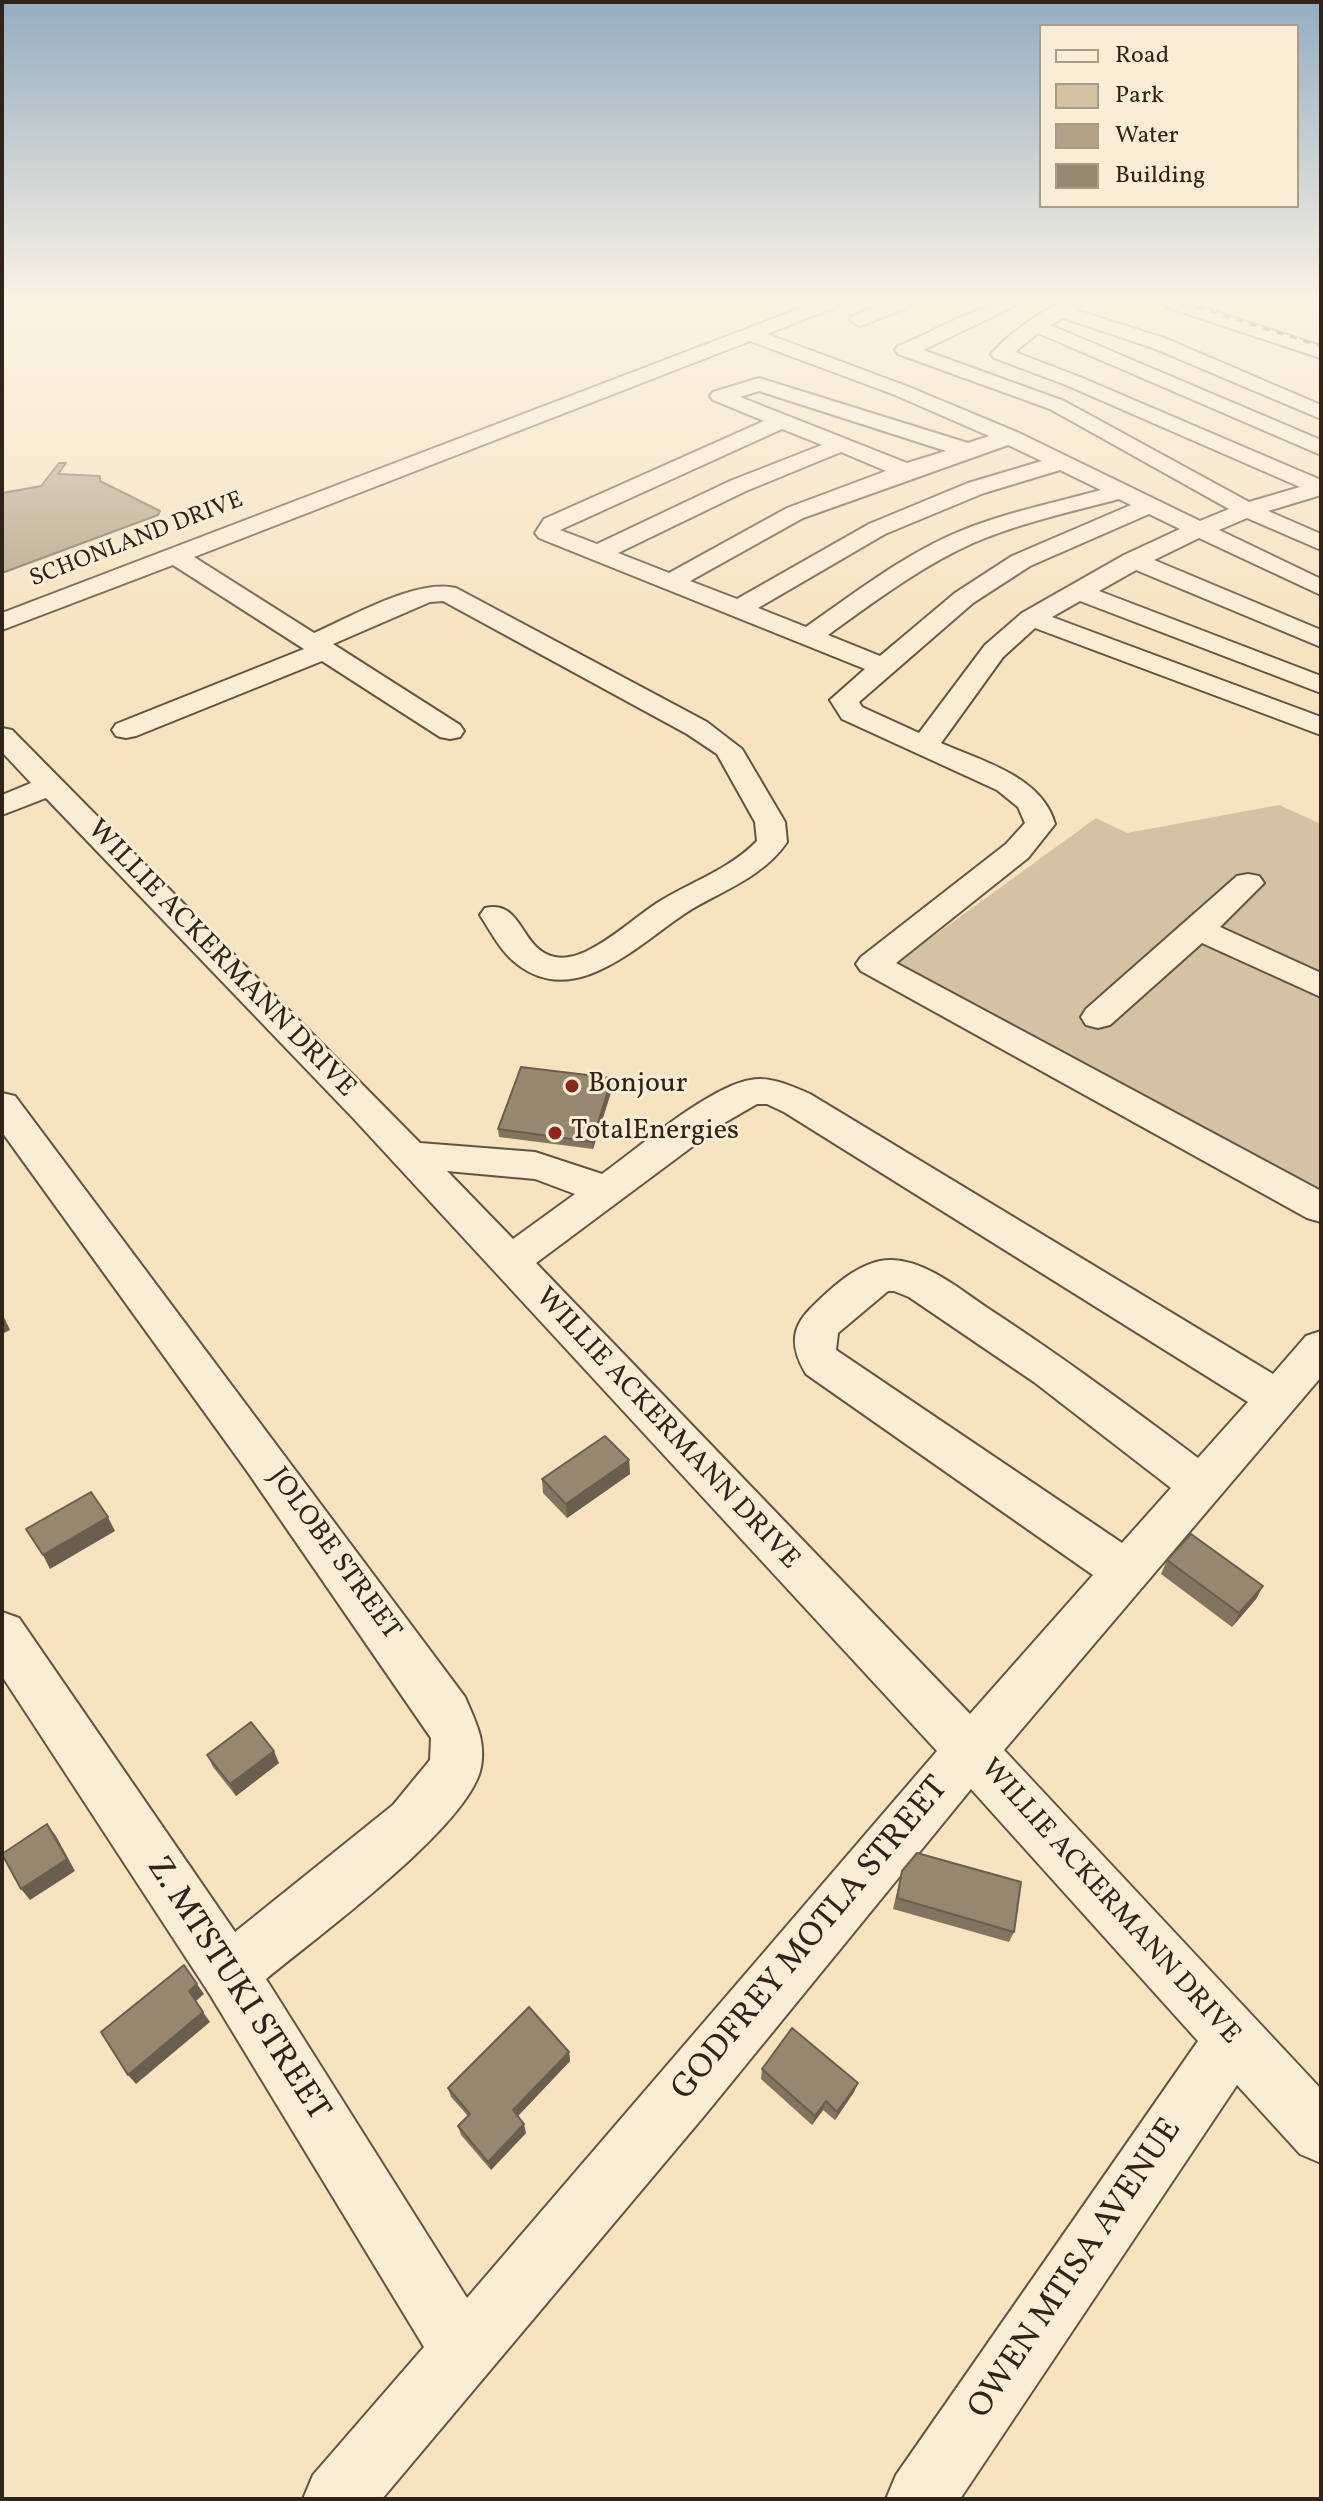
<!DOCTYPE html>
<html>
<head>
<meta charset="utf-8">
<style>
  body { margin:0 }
  #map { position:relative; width:1323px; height:2501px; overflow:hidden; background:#f7e3c0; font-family:Vollkorn,serif }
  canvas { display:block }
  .frame { position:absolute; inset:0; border:4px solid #302319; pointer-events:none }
  .legend { position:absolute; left:1039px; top:24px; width:260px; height:184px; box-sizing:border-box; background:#faedd6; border:2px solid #a99c8a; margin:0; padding:10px 14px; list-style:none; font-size:24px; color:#302319 }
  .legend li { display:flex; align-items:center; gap:16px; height:40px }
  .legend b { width:40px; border:2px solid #a99c8a }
</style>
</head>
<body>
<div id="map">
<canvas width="1323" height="2501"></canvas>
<div class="frame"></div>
<ul class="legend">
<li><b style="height:10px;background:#faedd6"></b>Road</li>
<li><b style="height:22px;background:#d5c2a4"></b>Park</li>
<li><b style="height:22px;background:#b3a287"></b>Water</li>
<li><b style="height:22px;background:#978770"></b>Building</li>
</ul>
</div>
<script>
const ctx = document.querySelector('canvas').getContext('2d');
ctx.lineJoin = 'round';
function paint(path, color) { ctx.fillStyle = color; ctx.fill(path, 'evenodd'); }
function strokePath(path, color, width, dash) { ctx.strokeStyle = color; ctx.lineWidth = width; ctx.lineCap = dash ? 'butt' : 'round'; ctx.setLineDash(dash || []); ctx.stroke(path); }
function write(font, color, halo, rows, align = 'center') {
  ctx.font = font + ' Vollkorn,serif'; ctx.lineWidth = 6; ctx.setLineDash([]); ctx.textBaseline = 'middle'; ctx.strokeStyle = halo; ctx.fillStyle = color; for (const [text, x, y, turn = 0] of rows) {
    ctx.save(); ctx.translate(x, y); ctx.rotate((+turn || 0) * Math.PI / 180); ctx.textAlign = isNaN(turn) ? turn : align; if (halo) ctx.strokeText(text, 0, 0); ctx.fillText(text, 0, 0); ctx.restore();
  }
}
const green = new Path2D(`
  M1279,805l42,19v369l-426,-229 201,-146 31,15z`);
const water = new Path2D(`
  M59,463h7l-8,11 42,2v5l60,30 -2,4 -156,58v-80l39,-7z`);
const minor = new Path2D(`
  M814,303h25l-3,4 -69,27 142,53 108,45 183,89 29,-12 -179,-100 -152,-55 -3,-4 3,-4c39,-14 77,-43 118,-43l-3,4 -90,43 141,51 185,101 51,-15 -234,-102 -72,-27 -3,-4c12,-15 54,-48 73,-51 6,-1 13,0 19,0l-7,7 91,29 154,66v14l-168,-71 -90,-30 -13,7 271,115v15l-283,-122 -23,19 65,25 241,103v15l-53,16 53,23v16l-74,-32 -28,12 102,49v16l-122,-57 -45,22 167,70v17l-185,-77 -37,21 222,85v17l-241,-92 -28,16 269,100v18l-286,-107 -32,29 -62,86c40,18 101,33 114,81l-27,34 -132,105 425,228v31l-14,-4 -446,-247 -5,-7 5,-7 145,-113 19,-21 -7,-16 -21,-17 -155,-71 -12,-19 35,-31 -326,-131 -4,-5 9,-14 220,-98 -51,-21 -3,-4 3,-4 46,-14 209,65 21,-7 -94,-41 -145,-54 -556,216 120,76c37,-16 103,-55 142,-45l251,134 35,27 43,73 2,20c-23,34 -61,47 -95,67 -48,29 -114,103 -175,55 -16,-12 -26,-32 -37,-49l5,-7c38,-9 35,42 70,49 11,2 20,-1 30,-5 26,-12 48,-33 72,-49 33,-21 72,-33 100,-62l-2,-19 -38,-68 -30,-20 -244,-133 -13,1 -97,42 127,81 4,6 -4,6 -10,2 -10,-2 -118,-76 -186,75 -10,2 -10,-2 -4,-6 4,-6 188,-75 -131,-84 -171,65v-17zM759,391l187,60 -39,12 -167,-66zM782,429l40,16 -92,36 -133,63 -37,-14zM1008,445l34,16 -74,22 -99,41 -132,75 -47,-18 113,-63zM841,452l45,19 -99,37 -118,65 -51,-20 128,-62zM1060,470l41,20c-48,13 -97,23 -143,42 -55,23 -103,61 -152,95l-48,-19 127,-74 99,-41zM1119,499l12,6 -119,51 -57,37 -75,63 -52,-21c46,-33 92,-68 145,-92 46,-20 97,-31 146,-44zM1149,514l31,15 -56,26 -102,58 -37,32 -66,88 -57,-26 -3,-5 114,-99 57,-37z
  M887,303h24l-3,4 -42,17 -7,2 -9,-6 2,-4z
  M1163,303h26l132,43v12l-155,-51z
  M2,728l10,2 408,413 115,9 67,22c35,-25 107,-87 148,-94 21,-4 41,6 60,14l463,280 33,-38 15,-5v46l-317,373 317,339v74l-21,-9 -63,-69 -277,414h-74l10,-24 302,-434 -227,-252 -267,327 -322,383h-79l10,-24 111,-128 -215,-354 -207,-317v-64l17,6 216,314 158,-127 37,-45 1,-22 -184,-267 -245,-339v-39l13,3 450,601c10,24 21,43 16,70 -10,58 -167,172 -215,212l201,319 470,-547 -583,-632 -308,-321 -44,17v-20l29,-12 -29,-31zM757,1104h10l17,8 464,290 -50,56c-69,-52 -137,-102 -209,-149 -27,-18 -62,-48 -97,-49 -31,-1 -61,28 -82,49 -21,21 -18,41 -4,65l287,201 -123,139 -434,-451 188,-140zM447,1171l88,8 40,15 -62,45zM888,1291h6l15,6 125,85 137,106 -49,55 -286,-193 2,-17z
  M1248,874l11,2 5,7 -44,44 101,46v24l-119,-54 -92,82 -12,3 -12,-3 -5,-8 5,-8 151,-133z`);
const rail = new Path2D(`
  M1183,303l138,43`);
const wall = new Path2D(`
  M613,1086l-20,63 -94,-12 -1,-8z
  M629,1460l1,14 -63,44 -24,-25 -1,-14z
  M1167,1560l96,26 -7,13 -24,28 -71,-53z
  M207,1755l72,8 -43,33 -23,-29z
  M902,1871l112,61 -5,10 -116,-33z
  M569,2052l1,9 -52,55 8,17 -35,37 -30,-35 -3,-9 10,-10 -17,-19 -3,-9z
  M762,2069l96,14 -4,9 -19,28 -12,-10 -11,15 -51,-46z`);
const shadedWall = new Path2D(`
  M612,1078l1,8 -20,63 -1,-7z
  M3,1315l7,15 -8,4v-18z
  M629,1460l1,14 -63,44 -1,-14z
  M108,1517l7,14 -65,38 -7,-14z
  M1263,1586l-7,13 -24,28 7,-14z
  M274,1751l5,12 -43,33 -6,-12z
  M47,1824l9,12 19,35 -45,29 -9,-11z
  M197,1984l7,10 -8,7 -7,-10z
  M203,2012l7,10 -74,62 -8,-9z
  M569,2052l1,9 -55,58 -2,-9z
  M858,2083l-4,9 -19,28 2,-8z
  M826,2101l-3,9 -11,15 3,-9z
  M524,2124l2,9 -35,37 -3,-8z`);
const building = new Path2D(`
  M521,1067l91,11 -20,64 -94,-13z
  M605,1436l24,24 -63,44 -24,-25z
  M91,1492l17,25 -65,38 -17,-26z
  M1191,1534l72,52 -24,27 -72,-53z
  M251,1722l23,29 -44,33 -23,-29z
  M47,1824l20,35 -46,30 -19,-35z
  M917,1853l104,29 -7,50 -117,-34 5,-27z
  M184,1965l13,19 -8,7 14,21 -75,63 -27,-43z
  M529,2007l40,45 -56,58 11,14 -36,38 -30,-36 12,-12 -22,-26z
  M792,2028l66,55 -21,29 -11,-11 -11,15 -53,-47z`);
const markers = [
  [572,1086,8,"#8f2418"],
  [555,1133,8,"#8f2418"]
];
const farStreetnames = [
  ["SCHONLAND DRIVE",137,541,-21]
];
const streetNames = [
  ["WILLIE ACKERMANN DRIVE",220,960,46],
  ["WILLIE ACKERMANN DRIVE",666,1430,47],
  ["JOLOBE STREET",333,1555,54],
  ["WILLIE ACKERMANN DRIVE",1109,1903,48]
];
const poiNames = [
  ["Bonjour",588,1086],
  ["TotalEnergies",571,1133]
];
const nearStreetnames = [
  ["GODFREY MOTLA STREET",812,1940,-50],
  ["Z. MTSTUKI STREET",236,1990,57],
  ["OWEN MTISA AVENUE",1077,2270,-56]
];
paint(green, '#d5c2a4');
paint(water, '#b3a287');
strokePath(water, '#7f6f5b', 2);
strokePath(minor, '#625343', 4);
paint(minor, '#faedd6');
strokePath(rail, '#302319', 3, [7, 7]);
paint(wall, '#827460');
paint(shadedWall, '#6a5e4e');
paint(building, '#978770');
strokePath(building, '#6a5e4e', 2);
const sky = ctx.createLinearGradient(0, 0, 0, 653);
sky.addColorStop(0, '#93adc1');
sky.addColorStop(0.46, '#fbf2e3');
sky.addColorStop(1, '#fbf2e300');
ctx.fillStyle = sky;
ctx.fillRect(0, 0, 1323, 653);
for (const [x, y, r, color] of markers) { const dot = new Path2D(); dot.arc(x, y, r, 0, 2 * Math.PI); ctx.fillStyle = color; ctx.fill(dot); strokePath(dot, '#faedd6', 3); }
write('24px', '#302319', '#faedd6', farStreetnames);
write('28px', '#302319', '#faedd6', streetNames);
write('28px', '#302319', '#faedd6', poiNames, 'left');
write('34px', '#302319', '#faedd6', nearStreetnames);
</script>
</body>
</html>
